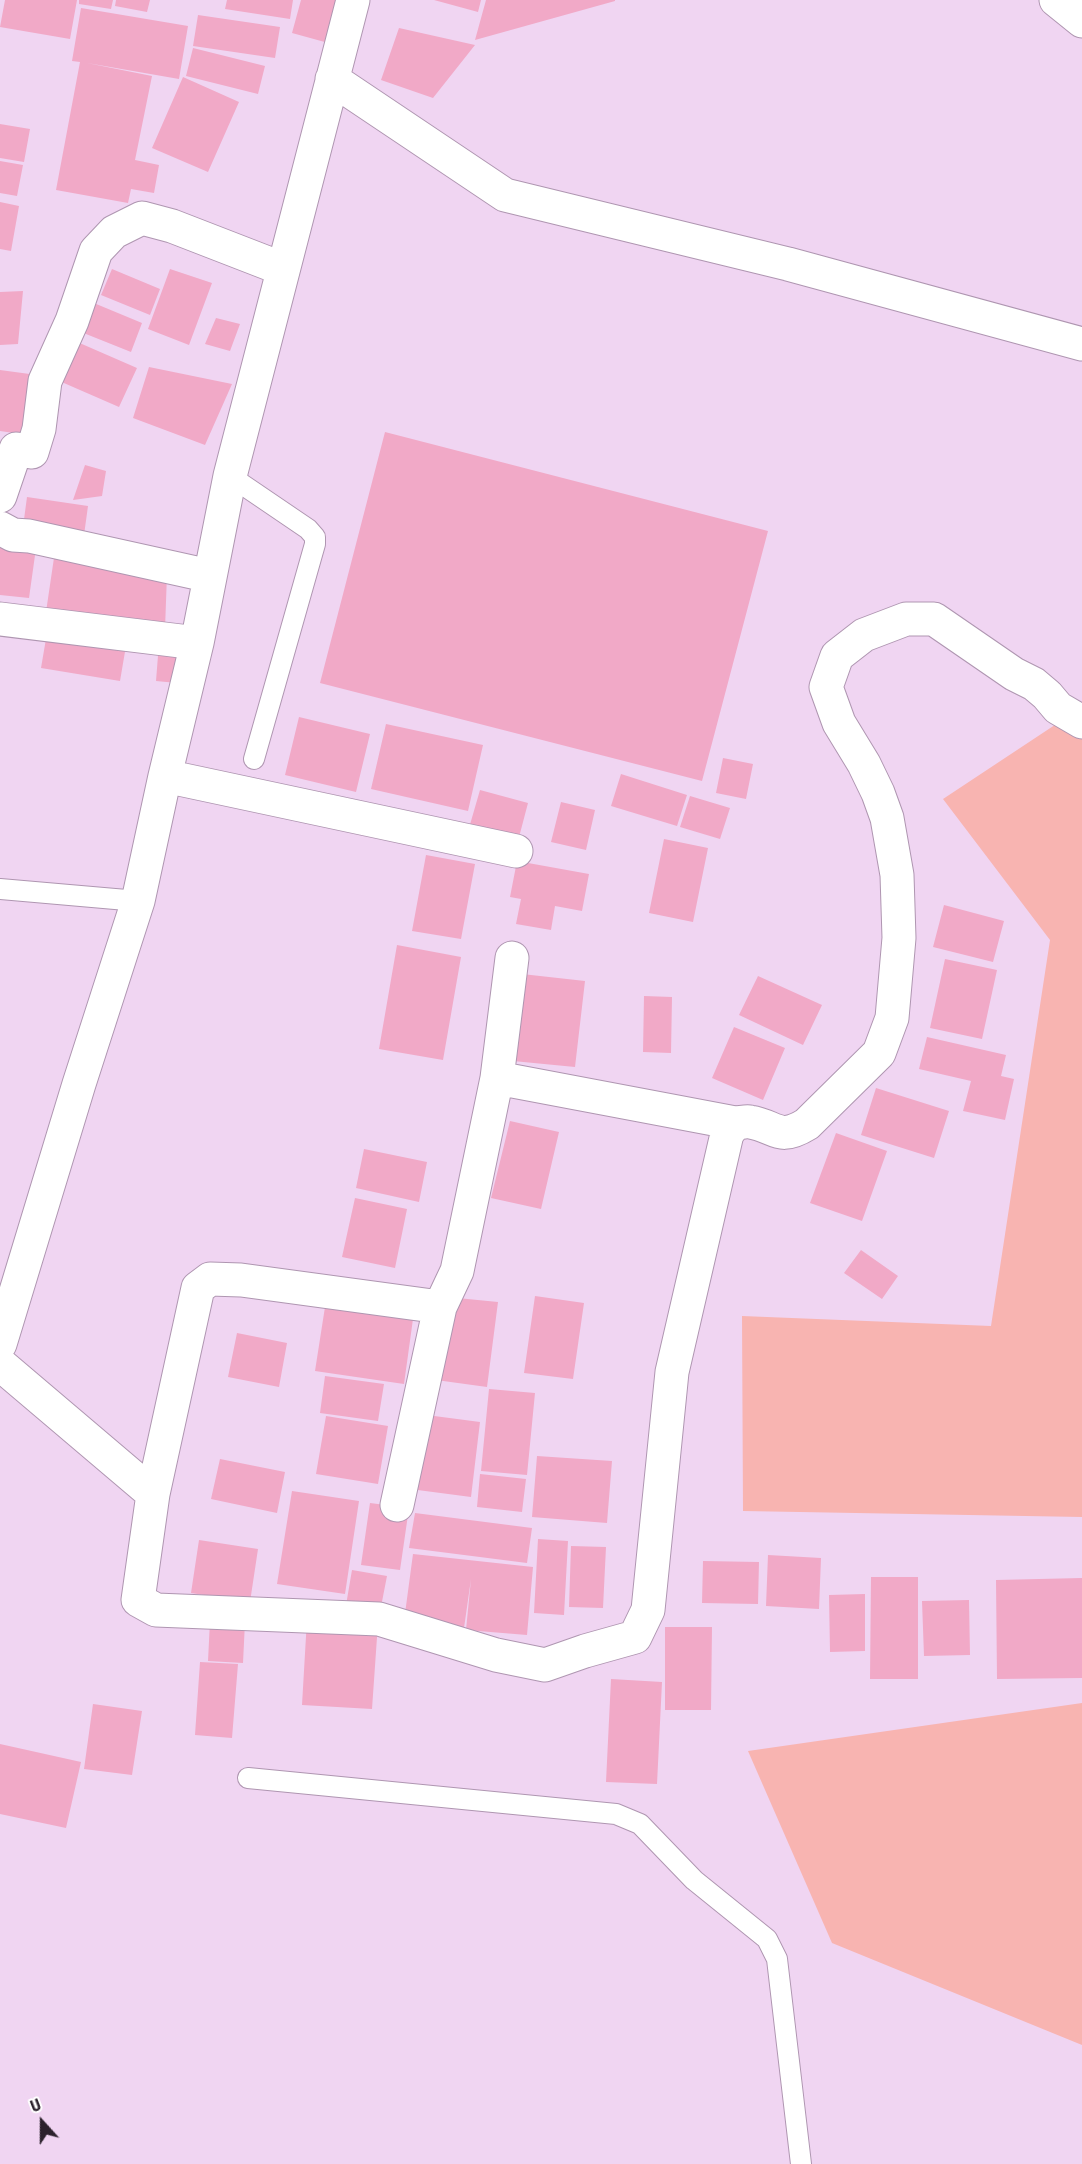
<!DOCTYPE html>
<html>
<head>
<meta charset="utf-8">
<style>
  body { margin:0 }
  #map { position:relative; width:1082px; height:2164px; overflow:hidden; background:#f0d5f2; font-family:"Asap Condensed",sans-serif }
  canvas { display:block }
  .north { position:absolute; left:12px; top:2092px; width:60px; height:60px; -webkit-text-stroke:4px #fff; paint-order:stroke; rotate:339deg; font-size:16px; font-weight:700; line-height:24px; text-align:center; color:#2c222d }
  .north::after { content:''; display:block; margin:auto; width:21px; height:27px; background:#2c222d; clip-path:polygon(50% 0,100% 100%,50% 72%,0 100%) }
</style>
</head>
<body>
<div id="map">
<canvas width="1082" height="2164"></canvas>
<div class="north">U</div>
</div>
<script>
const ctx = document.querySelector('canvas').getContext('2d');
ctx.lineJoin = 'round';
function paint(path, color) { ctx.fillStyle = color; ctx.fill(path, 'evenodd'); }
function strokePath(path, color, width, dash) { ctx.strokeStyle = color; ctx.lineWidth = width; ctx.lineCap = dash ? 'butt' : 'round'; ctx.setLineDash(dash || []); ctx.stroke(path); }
const green = new Path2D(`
  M1082,707v810l-339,-6 -1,-195 249,10 59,-386 -107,-141z
  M1082,1703v342l-250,-102 -84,-192z`);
const building = new Path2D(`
  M5,0h72l-7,39 -70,-12z
  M79,0h34l-2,9 -32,-5z
  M116,0h34l-3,12 -32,-6z
  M227,0h66l-3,19 -65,-10z
  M301,0h43l-12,44 -40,-11z
  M434,0h47l-3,12z
  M486,0h129v1l-140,39z
  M81,8l107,18 -9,53 -92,-16 65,13 -17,84 24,5 -5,28 -23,-4 -3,14 -72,-13 24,-128 -8,-1z
  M198,15l82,12 -5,31 -82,-12z
  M399,28l76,17 -42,53 -52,-18z
  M193,48l72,18 -7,28 -72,-18z
  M183,77l56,25 -31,70 -56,-24z
  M0,124l30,5 -6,33 -24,-4z
  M0,161l23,4 -6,31 -17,-3z
  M0,202l19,4 -8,45 -11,-2z
  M112,269l48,20 -10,26 -49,-20z
  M170,269l42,14 -23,62 -41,-16z
  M23,291l-5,53 -18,1v-53z
  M89,301l53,22 -11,29 -55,-22z
  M216,318l24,6 -10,27 -25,-7z
  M75,341l62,27 -18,39 -62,-27z
  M149,367l83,17 -27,61 -72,-27z
  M0,370l37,5 -9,60 -28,-4z
  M385,432l383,99 -66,250 -382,-98z
  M85,465l21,6 -4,25 -29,4z
  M27,497l61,9 -4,29 -61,-8z
  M0,537l37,4 -8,57 -29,-3z
  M55,551l112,23 -2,55 -119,-17z
  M48,627l79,13 -7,41 -79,-13z
  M159,643l22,2 -4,38 -21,-2z
  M299,717l71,17 -14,58 -71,-17z
  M386,724l97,21 -15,66 -97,-22z
  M723,758l30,6 -7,35 -30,-6z
  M621,774l66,21 -10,31 -66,-20z
  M480,790l48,13 -10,38 -49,-13z
  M690,796l40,12 -10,31 -40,-12z
  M561,802l34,8 -9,40 -35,-8z
  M664,839l44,9 -15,74 -44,-9z
  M426,855l49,9 -14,75 -49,-8z
  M517,861l72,13 -7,37 -27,-5 -4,24 -35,-6 5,-25 -11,-2z
  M944,905l60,16 -11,41 -60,-15z
  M397,945l64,12 -18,103 -64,-11z
  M945,959l52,11 -15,69 -52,-11z
  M522,974l63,7 -10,86 -62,-6z
  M758,976l64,29 -19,40 -64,-30z
  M644,996l28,1 -1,56 -28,-1z
  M734,1027l51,21 -22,52 -51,-22z
  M927,1037l79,18 -5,21 13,3 -9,41 -42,-9 8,-30 -52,-12z
  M876,1088l73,23 -15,47 -73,-23z
  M510,1121l49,11 -18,77 -50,-11z
  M836,1133l51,18 -25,70 -52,-18z
  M364,1149l63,13 -8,40 -63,-14z
  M355,1198l52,11 -12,59 -53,-11z
  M861,1250l37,26 -16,23 -38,-26z
  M535,1296l49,7 -11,76 -49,-6z
  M447,1297l51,5 -11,85 -51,-7z
  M325,1307l88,12 -9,65 -89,-13z
  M237,1333l50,10 -8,44 -51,-10z
  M325,1376l59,8 -6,37 -58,-8z
  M489,1389l46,4 -8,82 -46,-4z
  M419,1414l61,8 -9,75 -61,-8z
  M326,1416l62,10 -10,58 -62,-10z
  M537,1456l75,5 -5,62 -75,-6z
  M220,1459l65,13 -8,41 -66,-14z
  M480,1474l46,5 -4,33 -45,-5z
  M292,1491l67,10 -14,93 -68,-10z
  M370,1503l39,5 -9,62 -39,-5z
  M415,1513l117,15 -5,35 -118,-15z
  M538,1539l30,2 -4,74 -30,-2z
  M199,1540l59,9 -8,53 -59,-9z
  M571,1546l35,1 -3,61 -34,-1z
  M413,1554l120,13 -6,68 -61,-5 5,-51 -7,49 -60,-7z
  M768,1555l53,3 -2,51 -53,-3z
  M703,1561l56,1 -1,42 -56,-1z
  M352,1570l35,6 -8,41 -34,-6z
  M871,1577h47v102h-48z
  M1082,1578v100l-85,1 -1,-99z
  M865,1594v57l-35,1 -1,-57z
  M969,1600l1,55 -46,1 -2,-55z
  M307,1619l71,4 -6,86 -70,-4z
  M210,1621l35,1 -2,41 -35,-2z
  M665,1627h47l-1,83h-46z
  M200,1662l38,2 -6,74 -37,-3z
  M611,1679l51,3 -5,102 -51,-2z
  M93,1704l49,7 -10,64 -48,-6z
  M0,1744l81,18 -15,66 -66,-14z`);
const lane = new Path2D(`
  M230,476l78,53 7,8v7l-61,215
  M0,889l138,12
  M248,1778l368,36 24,10 54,56 73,59 10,20 24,205`);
const street = new Path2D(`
  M1056,0l26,21
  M332,79l173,116 283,69 294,80
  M0,496l16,-47 16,3 7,-23 6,-48 27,-60 24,-70 18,-19 28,-14 30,8 111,43
  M0,528l13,7 16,1 181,40
  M0,619l197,24
  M165,776l351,75
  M497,1078l238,45
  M0,1344l79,-260 59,-183 27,-125 32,-133 33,-167 123,-476
  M0,1364l153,130 -15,106 18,10 223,9 117,36 49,10 40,-14 50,-14 13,-27 24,-238 55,-238 8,-11c5,0 11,-2 15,-1 26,4 28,20 57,2l72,-71 13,-35 7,-80 -2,-63 -10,-57 -9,-25 -14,-29 -25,-41 -13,-36 11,-31 27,-21 42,-16h28l80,55 20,10 13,11 11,13 24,14
  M153,1494l45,-206 12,-9 31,1 199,27 17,-36 40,-193 15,-120
  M397,1505l43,-198`);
paint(green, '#f8b4b1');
paint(building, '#f1a9c7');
strokePath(lane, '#af96b1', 22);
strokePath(street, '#af96b1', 35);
strokePath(lane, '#fff', 20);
strokePath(street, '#fff', 33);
</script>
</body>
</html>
